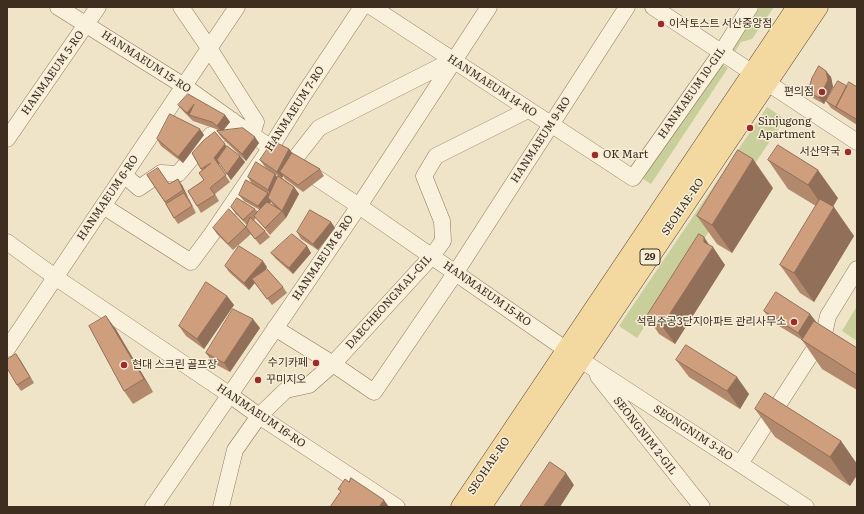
<!DOCTYPE html>
<html>
<head>
<meta charset="utf-8">
<style>
  body { margin:0 }
  #map { position:relative; width:864px; height:514px; overflow:hidden; background:#f0e4c8; font-family:Literata,serif }
  canvas { display:block }
  .frame { position:absolute; inset:0; border:8px solid #3d2e20; pointer-events:none }
</style>
</head>
<body>
<div id="map">
<canvas width="864" height="514"></canvas>
<div class="frame"></div>
</div>
<script>
const ctx = document.querySelector('canvas').getContext('2d');
ctx.lineJoin = 'round';
function paint(path, color) { ctx.fillStyle = color; ctx.fill(path, 'evenodd'); }
function strokePath(path, color, width, dash) { ctx.strokeStyle = color; ctx.lineWidth = width; ctx.lineCap = dash ? 'butt' : 'round'; ctx.setLineDash(dash || []); ctx.stroke(path); }
function write(font, color, halo, rows, align = 'center') {
  ctx.font = font + ' Literata,"Noto Sans KR",serif'; ctx.lineWidth = 3; ctx.setLineDash([]); ctx.textBaseline = 'middle'; ctx.strokeStyle = halo; ctx.fillStyle = color; for (const [text, x, y, turn = 0] of rows) {
    ctx.save(); ctx.translate(x, y); ctx.rotate((+turn || 0) * Math.PI / 180); ctx.textAlign = isNaN(turn) ? turn : align; if (halo) ctx.strokeText(text, 0, 0); ctx.fillText(text, 0, 0); ctx.restore();
  }
}
const green = new Path2D(`
  M760,7h14l-22,32 -11,3 -8,13 -3,-4z
  M717,61l11,7 -77,116 -11,-7z
  M767,107l18,12 -148,219 -18,-12z
  M857,306v35l-15,-10z`);
const minor = new Path2D(`
  M58,7l126,79 68,49 107,71 222,154 225,147
  M181,7l28,41 47,74 -4,13
  M372,7l261,171 88,-125 29,-46
  M653,7l204,135
  M7,139l91,-132
  M293,161l26,-33 132,-67
  M124,175l15,13 22,-15 17,1 33,-39 11,-1 10,-14
  M103,206l88,56 20,-27 60,-88 33,-53 58,-87
  M7,242l48,35 175,118 29,21 138,91
  M275,328l58,36 41,28 82,-120 171,-265
  M7,349l230,-342
  M598,376l104,131
  M740,464l84,-130 4,-18 29,-47
  M153,507l206,-301 130,-199
  M221,507l14,-57 24,-34 27,-26 23,-5 24,-21 99,-108 11,-15 -1,-20 -18,-45 12,-20 92,-46`);
const major = new Path2D(`
  M461,507l336,-500
  M481,507l337,-500`);
const wall = new Path2D(`
  M826,71l5,6 2,10 -9,17 -11,-6 -5,-7z
  M847,86l10,1v38l-26,-17 -5,-7z
  M178,105l47,10 5,7 -7,8 36,13 -13,18 -25,-24 -4,-6h2l-3,-2 -23,-8 -10,-10z
  M204,135l-21,28 -22,-17 -4,-7z
  M226,147l14,9 5,6 -14,18 -11,-17 -2,2 12,17 -15,12 4,7 -18,12 -4,-7 7,-26 -2,-9 -10,-18z
  M289,149l4,5 27,15 4,7 -21,16 -18,-13 -2,-3 -1,2 12,9 5,7 -13,24 -16,17 -14,-17 -2,2 11,11 5,6 -10,8 -9,-11 -18,16 -16,-16 -4,-6 33,-1 1,-2 -12,-12 -4,-6 24,2 3,3 2,-2 -16,-9 -5,-6 13,-11 -4,-7 27,-3 2,3 1,-1 -13,-9 -5,-7zM271,202l1,2 3,3 -6,-3z
  M768,160l70,38 -5,9 21,29 -40,66 -14,-9 -20,-28 36,-59 -28,-17z
  M147,175l22,9 13,1 6,12h-1l9,16 -18,11 -4,-6 -8,-14z
  M773,188l-41,65 -15,-9 -20,-28z
  M331,222l4,6 -17,22 -17,-11 -4,-7z
  M307,246l4,7 -18,21 -17,-15 -5,-6z
  M710,246l15,19 -50,79 -16,-10 -12,-18z
  M225,266l42,1 -2,3 18,17 4,6 -15,12 -17,-22 -6,7 -20,-18z
  M227,296l7,9 -30,44 -18,-13 -7,-10z
  M764,311l46,3 7,9 40,25v42l-35,-21 -20,-29 -31,-19z
  M115,328l38,64 -20,12 -9,-13z
  M260,328l-30,44 -17,-9 -7,-10z
  M16,354l18,29 -13,8 -4,-6z
  M676,360l73,34 -9,15 -51,-32z
  M755,409l86,32 16,23v11l-7,11 -75,-49z`);
const shadedWall = new Path2D(`
  M826,71l5,6 2,10 -9,17 -5,-6z
  M194,104l-5,11 3,4 -5,-6z
  M225,115l5,7 -8,10 -5,-6z
  M200,129l4,6 -21,28 -5,-6z
  M255,137l4,6 -13,18 -4,-7z
  M225,144l4,7 -11,14 12,17 -16,-24z
  M289,149l5,6 -14,17 3,4 -1,2 -5,-6z
  M240,156l5,6 -14,18 -4,-6z
  M753,159l20,29 -41,65 -20,-28z
  M818,170l20,28 -10,16 -20,-29z
  M275,174l4,7 -7,16 -4,-7z
  M178,179l4,6 6,12 -5,-7z
  M294,187l5,7 -13,24 -4,-7z
  M184,193l5,6 7,14 -4,-7z
  M268,193l5,7 -5,-2 3,4 -8,10 -5,-6z
  M834,207l20,29 -40,66 -20,-29z
  M331,222l4,6 -17,22 -5,-6z
  M704,237l8,12 1,-2 12,18 -50,79 -13,-18 42,-84z
  M307,246l4,7 -18,21 -4,-6z
  M263,261l4,6 -18,23 -5,-7z
  M227,296l7,9 -30,44 -7,-10z
  M810,314l7,9 -12,19 -7,-9z
  M106,316l9,12 38,64 -9,-13z
  M253,319l7,9 -30,44 -6,-9z
  M16,354l5,7 13,22 -4,-6z
  M737,377l12,17 -9,15 -13,-18z
  M841,441l16,23v11l-7,11 -20,-29z
  M566,473l8,12 -14,22h-17z
  M384,500l5,7h-10z`);
const building = new Path2D(`
  M819,66l7,5 2,9 -9,18 -11,-7 4,-13z
  M838,81l9,5 -11,21 1,1 -11,-7z
  M849,82l8,5v29l-1,3 -20,-12z
  M188,94l37,21 -8,11 -5,-4 -23,-7 5,-11 -7,9 -9,-8z
  M170,114l30,15 -22,28 -21,-18z
  M243,128l12,9 -13,17 -25,-23z
  M215,132l10,12 -11,14 12,17 -16,13 5,7 -18,11 -9,-15 16,-11 -5,-7 12,-10 -10,6 -9,-16 12,-13z
  M273,141l16,8 -12,23 -17,-12z
  M778,145l40,25 -10,15 -40,-25z
  M227,146l13,10 -13,18 -10,-14z
  M738,150l15,9 -41,66 -15,-9z
  M292,153l28,16 -22,16 -18,-13z
  M256,162l19,12 -7,16 -20,-13z
  M158,168l11,16 9,-5 5,11 -18,12 -18,-27z
  M278,176l16,11 -12,24 -14,-13z
  M246,180l22,13 -10,13 -19,-11z
  M184,193l8,13 -18,12 -8,-14z
  M237,198l18,11 -12,11 -12,-13z
  M820,199l14,8 -40,66 -14,-8z
  M267,202l15,9 -17,17 -11,-12z
  M229,209l17,18 4,-10 15,14 -10,8 -9,-12 -18,17 -15,-16z
  M310,210l21,12 -18,22 -16,-12z
  M292,234l15,12 -18,22 -18,-15z
  M699,234l5,3v5l9,5 -51,79 -15,-10z
  M239,246l24,15 -19,22 -19,-17z
  M267,269l16,18 -16,12 -15,-20z
  M206,282l21,14 -30,43 -18,-13z
  M776,292l34,22 -12,19 -34,-22z
  M233,309l20,10 -29,44 -18,-10z
  M106,316l38,63 -20,12 -35,-65z
  M814,321l43,27v27l-55,-35z
  M686,345l51,32 -10,14 -51,-31z
  M16,354l14,23 -13,8 -10,-17v-8z
  M765,393l76,48 -11,16 -75,-48z
  M550,462l16,11 -23,34h-23z
  M351,478l33,22 -5,7h-49l11,-16 -3,-2 7,-10 4,3z`);
const markers = [
  [661,24,4,"#9e2a2b"],
  [822,92,4,"#9e2a2b"],
  [750,128,4,"#9e2a2b"],
  [848,152,4,"#9e2a2b"],
  [595,155,4,"#9e2a2b"],
  [794,322,4,"#9e2a2b"],
  [316,363,4,"#9e2a2b"],
  [124,365,4,"#9e2a2b"],
  [258,380,4,"#9e2a2b"]
];
const shields = [
  [650,257,20]
];
const shieldNames = [
  ["29",650,257]
];
const poiNames = [
  ["이삭토스트 서산중앙점",669,24],
  ["편의점",814,92,"right"],
  ["Sinjugong",758,122],
  ["Apartment",758,135],
  ["서산약국",840,152,"right"],
  ["OK Mart",603,155],
  ["석림주공3단지아파트 관리사무소",786,322,"right"],
  ["수기카페",308,363,"right"],
  ["현대 스크린 골프장",132,365],
  ["꾸미지오",266,380]
];
const streetNames = [
  ["HANMAEUM 15-RO",146,62,33],
  ["HANMAEUM 5-RO",53,73,-55],
  ["HANMAEUM 14-RO",492,86,33],
  ["HANMAEUM 10-GIL",692,93,-55],
  ["HANMAEUM 7-RO",295,109,-57],
  ["HANMAEUM 9-RO",541,140,-57],
  ["HANMAEUM 6-RO",108,198,-56],
  ["SEOHAE-RO",683,207,-56],
  ["HANMAEUM 8-RO",323,258,-56],
  ["HANMAEUM 15-RO",487,294,35],
  ["DAECHEONGMAL-GIL",389,302,-48],
  ["HANMAEUM 16-RO",261,416,34],
  ["SEONGNIM 3-RO",693,433,33],
  ["SEONGNIM 2-GIL",645,436,52],
  ["SEOHAE-RO",489,466,-56]
];
paint(green, '#c9cf9b');
strokePath(minor, '#8d765c', 17);
strokePath(major, '#5b4430', 21);
strokePath(minor, '#faf1dc', 16);
strokePath(major, '#f3d9a0', 20);
paint(wall, '#b2896c');
paint(shadedWall, '#916f58');
paint(building, '#cf9f7d');
strokePath(building, '#916f58', 1);
for (const [x, y, r, color] of markers) { const dot = new Path2D(); dot.arc(x, y, r, 0, 2 * Math.PI); ctx.fillStyle = color; ctx.fill(dot); strokePath(dot, '#f7eed8', 1.5); }
for (const [x, y, w] of shields) { const box = new Path2D(); box.roundRect(x - w / 2, y - 8, w, 16, 3); ctx.fillStyle = '#f7eed8'; ctx.fill(box); strokePath(box, '#3d2e20', 1); }
write('bold 10px', '#3d2e20', null, shieldNames);
write('11px', '#3d2e20', '#f7eed8', poiNames, 'left');
write('11px', '#3d2e20', '#f7eed8', streetNames);
</script>
</body>
</html>
